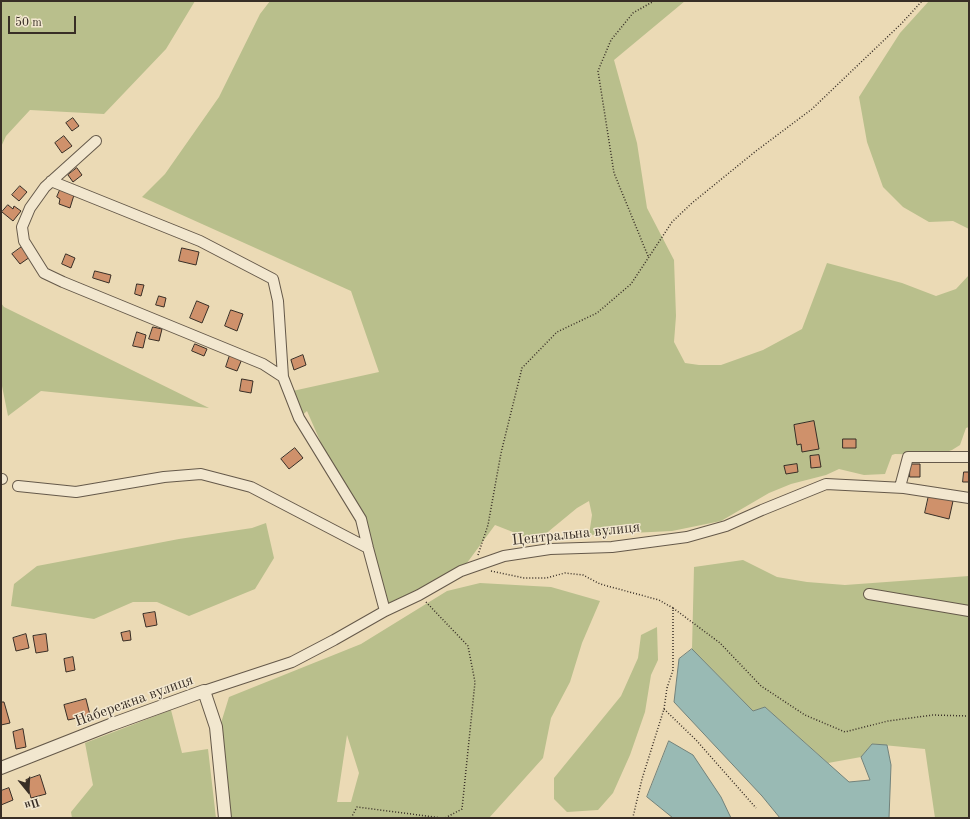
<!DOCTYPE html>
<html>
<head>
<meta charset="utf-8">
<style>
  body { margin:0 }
  #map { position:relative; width:970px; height:819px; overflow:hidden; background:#ebdab5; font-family:"Old Standard TT",serif }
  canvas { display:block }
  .frame { position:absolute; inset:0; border:2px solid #382e26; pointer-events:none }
  .north { position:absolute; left:8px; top:771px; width:40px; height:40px; -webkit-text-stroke:3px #f2e7cf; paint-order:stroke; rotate:162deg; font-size:11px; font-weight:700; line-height:16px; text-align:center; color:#382e26 }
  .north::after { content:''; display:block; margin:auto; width:14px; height:18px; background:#382e26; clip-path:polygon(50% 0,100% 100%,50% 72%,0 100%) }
  .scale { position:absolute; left:8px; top:16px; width:68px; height:18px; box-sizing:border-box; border:2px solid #382e26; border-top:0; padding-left:5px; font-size:12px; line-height:14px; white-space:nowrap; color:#382e26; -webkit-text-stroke:3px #f2e7cf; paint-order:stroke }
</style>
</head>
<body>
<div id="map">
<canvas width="970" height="819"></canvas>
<div class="frame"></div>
<div class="north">Пн</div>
<div class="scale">50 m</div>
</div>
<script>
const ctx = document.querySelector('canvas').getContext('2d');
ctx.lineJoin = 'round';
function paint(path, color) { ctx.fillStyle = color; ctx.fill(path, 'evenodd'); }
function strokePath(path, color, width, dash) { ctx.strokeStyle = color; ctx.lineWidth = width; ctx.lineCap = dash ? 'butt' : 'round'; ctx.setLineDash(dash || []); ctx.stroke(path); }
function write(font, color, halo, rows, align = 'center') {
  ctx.font = font + ' "Old Standard TT",serif'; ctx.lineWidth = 3; ctx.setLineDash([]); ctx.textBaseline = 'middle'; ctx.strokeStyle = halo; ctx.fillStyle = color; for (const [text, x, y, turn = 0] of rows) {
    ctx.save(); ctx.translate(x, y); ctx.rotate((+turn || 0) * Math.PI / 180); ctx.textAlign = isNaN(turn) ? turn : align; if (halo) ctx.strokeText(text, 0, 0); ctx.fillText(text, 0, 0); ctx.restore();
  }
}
const green = new Path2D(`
  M1,1h194l-29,48 -62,65 -74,-4 -24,26 -5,11z
  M270,1h415l-71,59 23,83 10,65 27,52 2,56 -2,26 11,21 14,2h22l42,-15 39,-21 25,-66 75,20 34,13 20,-7 13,-14v152l-3,1 -6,17 -8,5 -15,5 -42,-1 -3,1 -7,19 -21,1 -25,-6 -13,6 -35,9 -22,9 -48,28 -49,10 -83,4 3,-20 -3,-14 -12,7 -34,28h-20l-28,-11 -34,46 -76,40 -18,-63 -60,-137 -8,7 -11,-26 91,-20 -28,-81 -209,-94 23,-23 54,-77 41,-83z
  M929,1h40v228l-16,-8 -24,1 -26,-15 -20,-20 -16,-45 -8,-45 41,-64z
  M1,303l3,4 205,101 -168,-17 -33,25 -7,-35z
  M266,523l8,35 -19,31 -66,27 -32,-14h-24l-39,17 -83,-13 3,-22 23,-18 142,-27 73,-11z
  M743,560l34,17 30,5 38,3 124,-9v242h-34l-10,-69 -53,-5 -11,13 -33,6 -63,-56 -12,4 -61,-62 2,-82z
  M480,583l71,4 49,14 -18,42 -12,39 -19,36 -8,40 -54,60h-261l-7,-95 8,-26 132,-53 86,-53zM347,735l12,38 -8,29h-14z
  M657,627l1,33 -7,15 -6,37 -15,43 -17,38 -15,17 -31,2 -13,-13v-21l67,-82 17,-38 3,-23z
  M171,710l11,43 26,-4 8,69h-144l-1,-6 22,-27 -8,-42z`);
const water = new Path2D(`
  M692,649l61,62 12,-4 84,75 21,-2 -9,-23 11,-13 15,1 4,20 -2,53h-109l-18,-22 -88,-94 5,-43z
  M669,741l24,14 28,42 10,21h-58l-26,-21z`);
const building = new Path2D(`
  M73,118l6,8 -7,5 -6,-8z
  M64,136l8,10 -10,7 -7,-10z
  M77,168l5,7 -9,7 -5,-7z
  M20,186l7,6 -8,9 -7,-6z
  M60,190l14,5 -4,13 -11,-4 1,-5 -3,-2z
  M8,205l5,4 1,-3 7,5 -8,10 -11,-9z
  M23,246l7,11 -10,7 -8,-10z
  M182,248l17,4 -3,13 -17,-4z
  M66,254l9,4 -4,10 -9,-4z
  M95,271l16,4 -2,8 -16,-5z
  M137,284l7,1 -3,11 -6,-2z
  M159,296l7,2 -2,9 -8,-2z
  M197,301l12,5 -7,17 -12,-5z
  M231,310l12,4 -6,17 -12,-5z
  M153,327l9,2 -3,12 -10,-2z
  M137,332l9,3 -3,13 -10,-2z
  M195,344l12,5 -3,7 -12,-5z
  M230,355l12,4 -5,12 -11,-4z
  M303,355l3,10 -12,5 -3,-10z
  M242,379l11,2 -2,12 -11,-2z
  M814,421l5,28 -17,3 -1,-8 -4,1 -3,-20z
  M843,439h13v9h-13z
  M295,448l8,10 -14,11 -8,-10z
  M819,455l2,12 -10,1 -1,-12z
  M797,464l1,8 -12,2 -2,-8z
  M910,464h10v13h-10z
  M964,472h5v10h-6z
  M929,495l24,6 -4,18 -24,-6z
  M155,612l2,13 -11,2 -3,-13z
  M130,631l1,9 -8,1 -2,-8z
  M26,634l3,14 -13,3 -3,-13z
  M46,634l2,17 -12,2 -3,-17z
  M73,657l2,13 -9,2 -2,-13z
  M86,699l4,16 -22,5 -4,-15z
  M1,702h3l6,21 -9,2z
  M23,729l3,18 -10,2 -3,-17z
  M40,775l6,19 -15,4 -5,-18z
  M9,788l4,12 -12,5v-14z`);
const path = new Path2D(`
  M648,256l-34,-83 -16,-102 13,-31 22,-27 21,-12
  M478,555l10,-30 13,-72 21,-85 35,-36 40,-19 34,-29 41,-62 20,-19 64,-52 56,-42 90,-86 20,-22
  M491,571l33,7h22l19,-5 18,2 17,9 59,16 14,8v62l-6,18 -3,21 -22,70 -9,38
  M426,602l42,44 7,36 -13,127 -17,9
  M673,608l47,35 41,43 44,29 40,17 43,-11 45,-6 36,1
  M664,709l32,31 60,68
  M351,818l6,-11 85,11`);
const minor = new Path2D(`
  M96,141l-51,46 -15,21 -8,19 2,14 20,32 19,9 200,82 20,13 16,41 62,101 7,29 17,63
  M51,181l149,60 73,38 5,22 5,76
  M1,479h1
  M18,486l58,6 88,-15 37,-3 50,13 117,61
  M900,487l8,-30h61
  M869,594l100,17
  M204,691l88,-29 42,-22 51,-29 34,-16 42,-24 43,-15 46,-7 62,-2 75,-10 39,-11 36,-16 64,-26 78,4 65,10`);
const tertiary = new Path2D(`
  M1,768l109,-43 94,-34 12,36 9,91`);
const streetNames = [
  ["Центральна вулиця",576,534,-6],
  ["Набережна вулиця",134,701,-20]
];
paint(green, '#b9bf8c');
paint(water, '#99bab4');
strokePath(water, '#72827b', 1);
paint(building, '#cf916b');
strokePath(building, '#382e26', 1);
strokePath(minor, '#65594a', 12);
strokePath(tertiary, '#65594a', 14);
strokePath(path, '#382e26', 1.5, [1, 2]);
strokePath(minor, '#f2e7cf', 10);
strokePath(tertiary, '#f2e7cf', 12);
write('15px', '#382e26', '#f2e7cf', streetNames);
</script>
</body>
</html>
